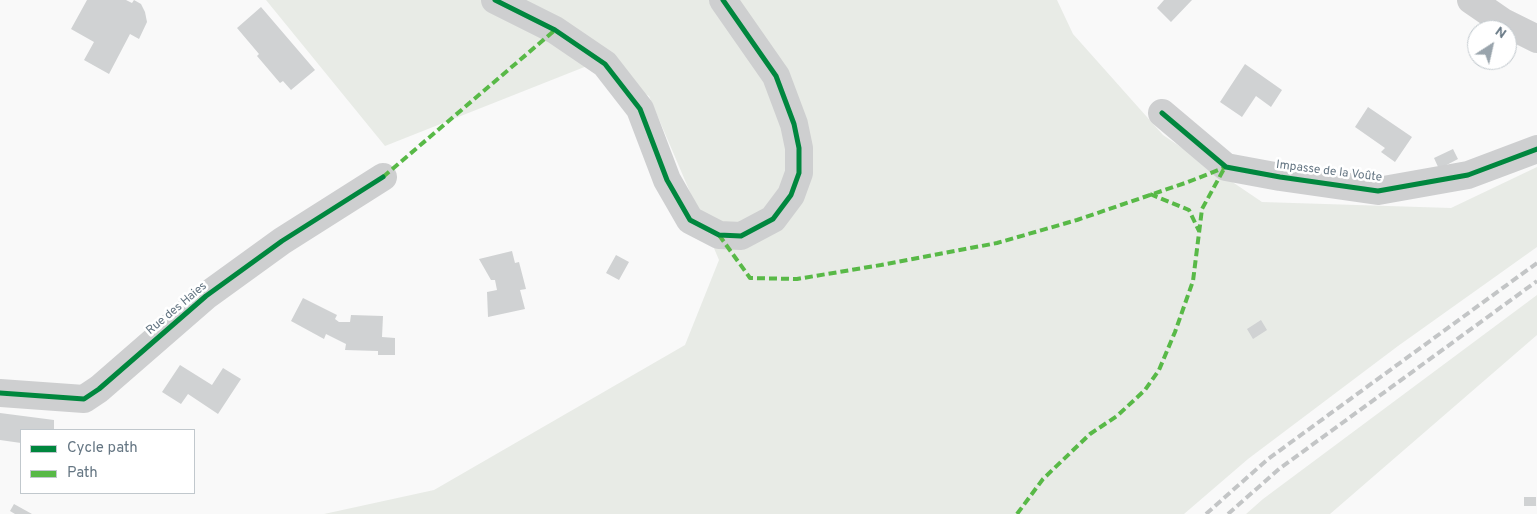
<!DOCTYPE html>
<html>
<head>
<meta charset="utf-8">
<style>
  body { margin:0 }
  #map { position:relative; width:1537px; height:514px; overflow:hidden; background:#f9f9f9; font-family:Overpass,sans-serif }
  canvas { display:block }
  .legend { position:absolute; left:20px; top:429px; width:175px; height:65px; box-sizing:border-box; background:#fff; border:1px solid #c1c8cd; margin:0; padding:6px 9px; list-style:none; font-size:15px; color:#657683 }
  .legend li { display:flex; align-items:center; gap:10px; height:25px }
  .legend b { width:25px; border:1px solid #c1c8cd }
  .north { position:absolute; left:1467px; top:20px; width:50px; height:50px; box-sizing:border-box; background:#fff; border:1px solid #c1c8cd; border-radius:50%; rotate:35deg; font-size:14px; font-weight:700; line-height:20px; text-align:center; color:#657683 }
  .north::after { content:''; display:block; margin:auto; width:18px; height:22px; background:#99a4ac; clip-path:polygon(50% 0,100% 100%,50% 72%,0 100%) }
</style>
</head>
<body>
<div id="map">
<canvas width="1537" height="514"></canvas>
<ul class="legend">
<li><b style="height:6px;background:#00873e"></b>Cycle path</li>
<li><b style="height:6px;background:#58b947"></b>Path</li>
</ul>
<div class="north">N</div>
</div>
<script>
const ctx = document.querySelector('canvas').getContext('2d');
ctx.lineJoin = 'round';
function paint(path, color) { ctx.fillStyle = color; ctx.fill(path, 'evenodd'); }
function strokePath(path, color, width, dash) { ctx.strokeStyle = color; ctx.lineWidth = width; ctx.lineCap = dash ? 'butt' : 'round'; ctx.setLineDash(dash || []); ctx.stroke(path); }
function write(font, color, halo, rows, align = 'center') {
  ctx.font = font + ' Overpass,sans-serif'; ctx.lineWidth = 5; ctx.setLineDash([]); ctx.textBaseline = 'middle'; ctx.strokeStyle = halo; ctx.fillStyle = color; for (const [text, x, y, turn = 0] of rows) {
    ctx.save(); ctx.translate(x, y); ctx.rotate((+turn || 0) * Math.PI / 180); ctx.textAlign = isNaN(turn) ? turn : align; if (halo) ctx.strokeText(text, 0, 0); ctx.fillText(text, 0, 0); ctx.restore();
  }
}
const green = new Path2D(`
  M266,0h791l16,34 90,101 99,67 189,6 86,-41v80l-139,99 -150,113 -64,55h-860l110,-24 251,-145 34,-85 -70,-164 -62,-30 -202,80z
  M1537,295v40l-207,179h-84l17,-15z`);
const building = new Path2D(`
  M87,0h39l6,3 2,-3 7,4 4,8 2,10 -8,17 -9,-5 -21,40 -25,-14 10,-18 -23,-13z
  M1164,0h28l-21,22 -14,-14z
  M261,7l54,63 -24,20 -8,-9 -3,2 -23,-27 2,-2 -22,-26z
  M1245,64l37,26 -11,17 -15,-11 -14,21 -22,-15z
  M1368,107l44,30 -17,25 -14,-10 4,-4 -30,-21z
  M1453,149l5,10 -19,10 -5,-11z
  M512,251l3,12 4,-1 7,27 -6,1 5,19 -37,8 -1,-25 10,-2 -2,-10h-4l-12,-21z
  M616,255l13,7 -10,18 -13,-7z
  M303,298l34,17 -2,4 4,3h11l1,-7 32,1 -1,21 13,1v17h-17v-4l-33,-1 1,-6 -20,-10 -2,5 -33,-18z
  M1261,320l6,10 -14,9 -6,-10z
  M180,365l32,20 11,-17 18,11 -23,35 -30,-20 -7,10 -19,-12z
  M0,413l54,7v10h-33v13l-21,-3z
  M1524,497h12v9h-12z
  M14,504l18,10h-17l-5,-3z`);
const minor = new Path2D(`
  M495,0l60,30 50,34 35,45 27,71 23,40 29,15 22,1 32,-17 18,-24 8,-22v-25l-5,-24 -18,-48 -53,-76
  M1471,0l32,22 34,17
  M1162,113l64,54 54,10 98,14 90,-16 69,-26
  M0,393l84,6 15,-10 107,-93 76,-55 101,-64`);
const rail = new Path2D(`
  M1206,514l62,-55 269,-196
  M1228,514l51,-45 258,-188`);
const quiet = new Path2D(`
  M383,177l172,-147
  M1150,194l39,16 10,21
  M719,235l31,43 47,1 84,-14 116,-22 80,-23 111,-38 38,-15
  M1017,514l26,-35 47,-45 27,-18 28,-26 14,-20 16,-38 18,-51 9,-72 23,-42`);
const cycleway = new Path2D(`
  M495,0l60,30 50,34 35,45 27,71 23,40 29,15 22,1 32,-17 18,-24 8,-22v-25l-5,-24 -18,-48 -53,-76
  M1162,113l64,54 54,10 98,14 90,-16 69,-26
  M0,393l84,6 15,-10 107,-93 76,-55 101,-64`);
const streetNames = [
  ["Impasse de la Voûte",1329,172,7],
  ["Rue des Haies",177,309,-40]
];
paint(green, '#e8ebe6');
paint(building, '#d0d2d3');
strokePath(minor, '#cecfd0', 28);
strokePath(rail, '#c3c5c6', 4, [8, 4]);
strokePath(quiet, '#58b947', 4, [8, 4]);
strokePath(cycleway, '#00873e', 5);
write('12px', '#657683', '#fff', streetNames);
</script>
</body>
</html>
